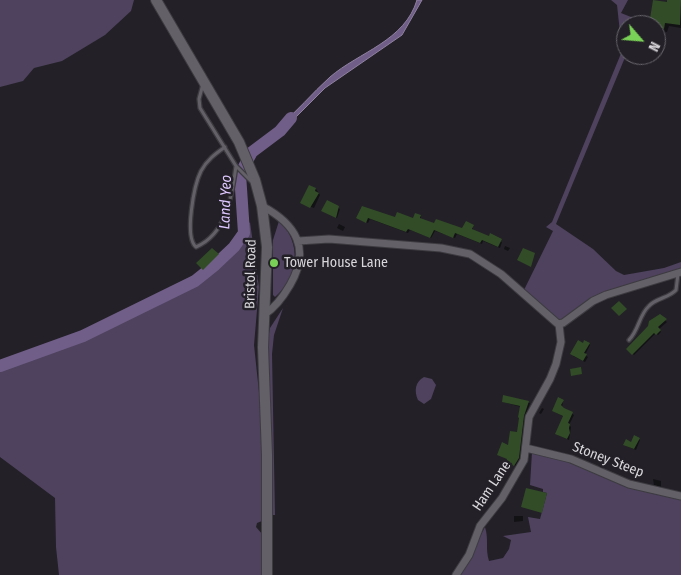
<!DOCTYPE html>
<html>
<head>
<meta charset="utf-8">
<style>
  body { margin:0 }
  #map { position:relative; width:681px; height:575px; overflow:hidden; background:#232027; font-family:"Fira Sans Condensed",sans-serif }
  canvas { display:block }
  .north { position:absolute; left:616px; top:15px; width:50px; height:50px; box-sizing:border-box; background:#232027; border:1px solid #6b696f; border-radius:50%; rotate:117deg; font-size:14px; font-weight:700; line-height:20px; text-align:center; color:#d8d6da }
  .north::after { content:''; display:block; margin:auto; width:18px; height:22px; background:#7ad157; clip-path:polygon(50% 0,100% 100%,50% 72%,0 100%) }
</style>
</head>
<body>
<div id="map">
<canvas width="681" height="575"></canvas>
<div class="north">N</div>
</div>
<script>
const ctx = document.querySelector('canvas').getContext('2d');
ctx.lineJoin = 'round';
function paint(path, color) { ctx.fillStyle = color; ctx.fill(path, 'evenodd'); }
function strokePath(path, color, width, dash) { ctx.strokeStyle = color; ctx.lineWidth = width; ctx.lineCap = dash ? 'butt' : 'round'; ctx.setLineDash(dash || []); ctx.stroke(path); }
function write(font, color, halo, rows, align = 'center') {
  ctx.font = font + ' "Fira Sans Condensed",sans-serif'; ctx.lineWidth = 5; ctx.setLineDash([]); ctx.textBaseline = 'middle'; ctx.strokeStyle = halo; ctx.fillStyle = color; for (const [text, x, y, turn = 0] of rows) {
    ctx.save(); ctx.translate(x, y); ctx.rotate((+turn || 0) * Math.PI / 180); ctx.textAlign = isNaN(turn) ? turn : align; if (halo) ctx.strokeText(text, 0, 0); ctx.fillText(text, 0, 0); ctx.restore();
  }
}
const green = new Path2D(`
  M0,0h134l-3,11 -26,24 -43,26 -28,7 -11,13 -23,6z
  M611,0h17l-7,13 20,8 -2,4h-13v30l-70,169 37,25 23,22 8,4 40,-7 17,-6v7l-80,24 -41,29 -36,-32 29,-59 -7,-4 6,-5 70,-171 -5,-46z
  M279,221c23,21 20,56 -4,76l-2,-2v-55z
  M250,222l9,65 -5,58 7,66 3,66 -2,44 -5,2 -1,4 7,8 -1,40h-203l-3,-28 -1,-49 -55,-41v-88l80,-29 43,-21 19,-14 46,-19 44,-38z
  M283,308l-9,27 -2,19 3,161h-2l-5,-176 2,-11z
  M424,377l8,2 4,6 -5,14 -7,5 -6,-4c-4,-9 -3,-18 6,-23z
  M532,452l25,5 124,42v76h-221l25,-48c4,12 0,22 4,34l14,-3 6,-9 2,-9 -8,-4 28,-4 -3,-15 12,2 7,-26 -4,-1v-3l-13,-4z`);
const water = new Path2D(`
  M417,0h5l-20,35 -77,53 -44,44 -3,-5c19,-15 34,-34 52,-50 29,-25 75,-36 87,-77z`);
const shadow = new Path2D(`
  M669,0h12v28l-12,-2 -2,6 -11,-2v-5z
  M310,187l6,2 4,6 -6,13 -11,-4z
  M328,202l12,7 -3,9 -13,-6z
  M363,208l32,10 18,2 3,-6 5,2v3l14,6 28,5 10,-4v5l29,11 -2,6 -17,-7 -1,3 -25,-10 -2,4 -20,-7 -4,7 -21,-8 -2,3 -38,-14 -2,4 -9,-4z
  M339,224l6,3 -2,4 -6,-3z
  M505,246l5,2 -2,3 -4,-2z
  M212,250l7,7 -13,14 -8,-8z
  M659,315l8,7 -8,7 2,3 -3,3 -2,-2 -22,22 -6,-6z
  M589,344l1,1 -5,10 3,2 -3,5 -12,-6 10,-11z
  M563,401l-1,7 12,7 -5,10 2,2 -2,13 -11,-5 6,-18 -11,-6z
  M503,402l27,1 -5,15 -5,42 -4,6 -9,-4 2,-16 9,-12 3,-27z
  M542,408l2,1 -3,5 -2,-1z
  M639,439l1,1 -4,10 -10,-4z
  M653,479l8,2v6l-7,-2z
  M514,516h9v5l-9,1z`);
const river = new Path2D(`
  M0,366l83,-30 112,-55 20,-16 19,-18 10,-14 -4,-59 12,-22 28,-21 11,-13`);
const building = new Path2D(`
  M653,0l14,2v-2h14l-1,25 -15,-2 -1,6 -15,-4z
  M309,185l7,3 -1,3 4,2 -9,15 -10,-5z
  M327,200l12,6 -3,12 -15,-7z
  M362,206l33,11 2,-5 16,6 2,-5 6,2 -1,3 14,5 2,-4 26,9 4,-7 8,4 -2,4 17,7 1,-3 12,6 -4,8 -16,-7 -2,3 -25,-10 -2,5 -19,-8 -4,8 -22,-9 -2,3 -38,-14 -2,5 -10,-5z
  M212,248l7,6 -16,16 -7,-7z
  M523,248l12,5 -4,14 -14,-7z
  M619,301l8,8 -8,7 -8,-8z
  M660,314l7,5 -9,8 3,3 -5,5 -2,-2 -22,22 -6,-6 22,-23 1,-5z
  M578,340l5,3 1,-3 6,3 -6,10 3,1 -4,7 -13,-7z
  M581,367l1,7 -11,2 -1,-7z
  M503,395l26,6 -5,15 -5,42 -5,8 -8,-4 1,-3 -10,-4 5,-13 6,3 2,-14 7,1 2,-14 -1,-1 2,-11 -18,-4z
  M558,397l6,3 -3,5 3,3 9,4 -5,11 2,1 -1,4 1,5 -3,6 -12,-5 8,-18 -11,-5z
  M634,435l6,3 -6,11 -11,-4 3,-6 5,3z
  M526,488l21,5 -5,20 -21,-6z`);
const service = new Path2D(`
  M203,84l-4,15 1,9 36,58 15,15
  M225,147c-10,7 -18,13 -24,24 -7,14 -17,66 -5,76 31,-13 36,-52 40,-81
  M629,340c10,-10 10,-25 20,-34 7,-8 20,-8 27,-16l2,-16`);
const minor = new Path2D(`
  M262,206c34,18 49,43 28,79 -7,12 -14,22 -25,29
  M298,241l31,-2 112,9 29,6 31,20 57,50 5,-1 30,-22 13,-6 75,-23
  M526,448l45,11 58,25 52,12
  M456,575l13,-20 11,-29 22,-28 22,-38 5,-43 21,-38 6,-15 5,-22 -2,-18`);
const secondary = new Path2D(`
  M156,0l83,142 16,38 7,26 5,41 -4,100 4,108v120`);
const markers = [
  [274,263,5,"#7ad157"]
];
const poiNames = [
  ["Tower House Lane",284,263]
];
const streetNames = [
  ["Bristol Road",251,274,-89],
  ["Stoney Steep",608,460,21],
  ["Ham Lane",492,486,-56]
];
const waterNames = [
  ["Land Yeo",226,202,-88]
];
paint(green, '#4e425e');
paint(water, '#705e88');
strokePath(water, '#8f82a1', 1);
paint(shadow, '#0007');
strokePath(river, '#705e88', 12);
paint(building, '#314c27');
strokePath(service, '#3d3b40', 5.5);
strokePath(minor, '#3d3b40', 9);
strokePath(secondary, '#3d3b40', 12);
strokePath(service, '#636068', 3);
strokePath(minor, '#636068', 7);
strokePath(secondary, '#636068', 10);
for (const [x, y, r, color] of markers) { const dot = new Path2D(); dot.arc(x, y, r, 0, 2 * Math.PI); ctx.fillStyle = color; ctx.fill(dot); strokePath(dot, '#232027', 2); }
write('14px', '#d8d6da', '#232027', poiNames, 'left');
write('14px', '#d8d6da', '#232027', streetNames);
write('italic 15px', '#ddc7fe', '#232027', waterNames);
</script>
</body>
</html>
